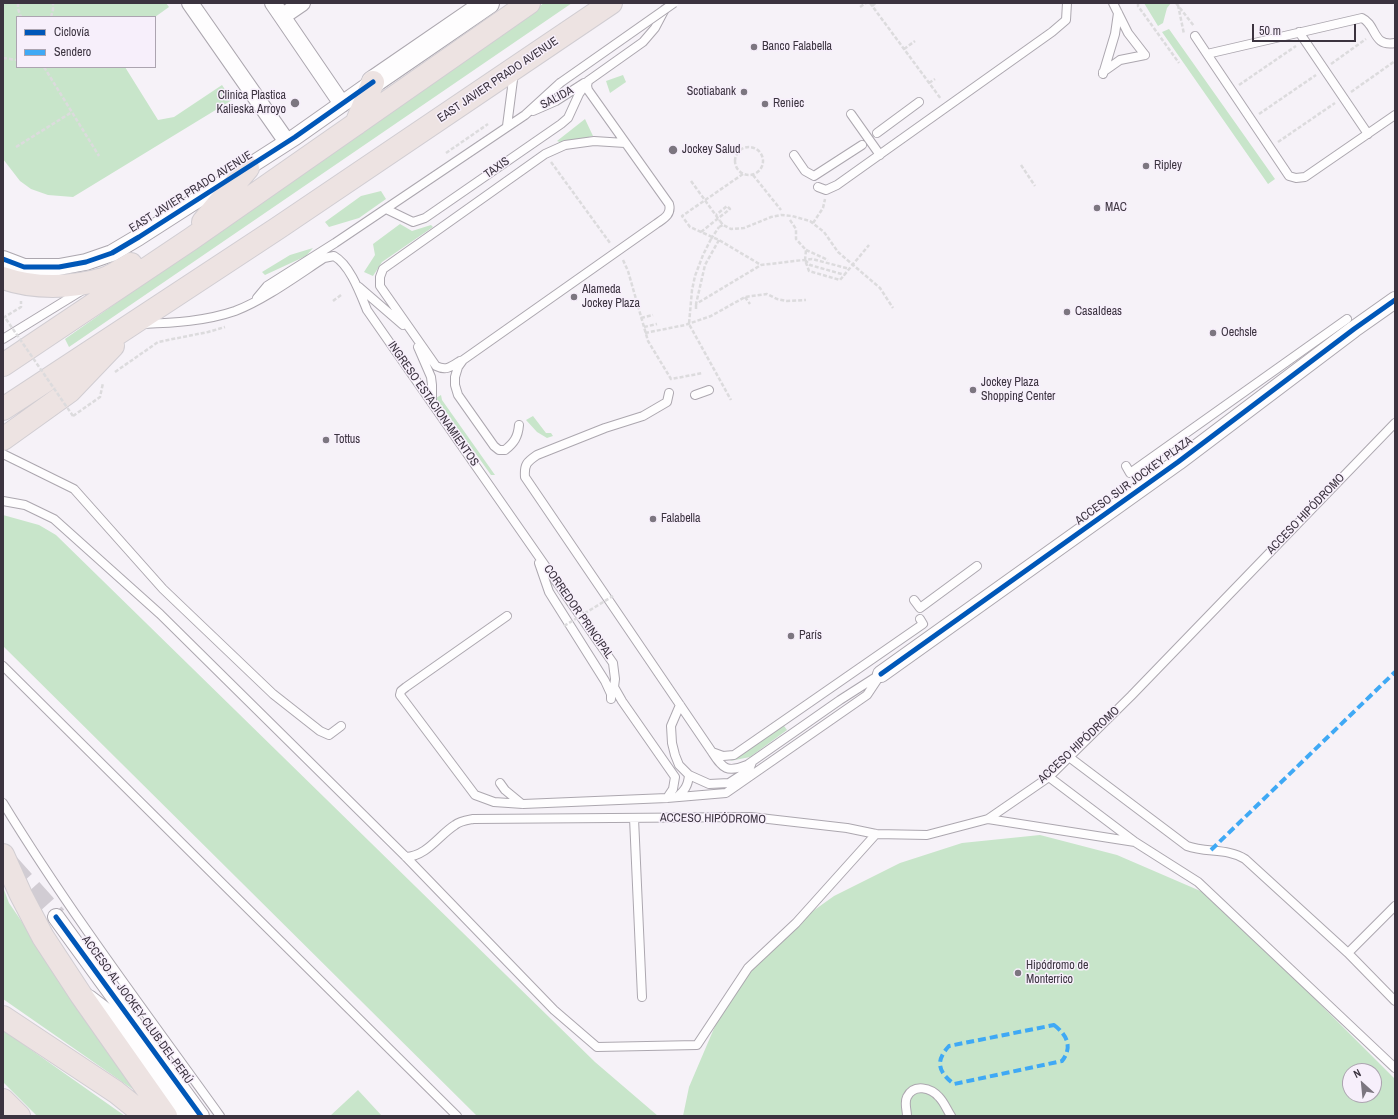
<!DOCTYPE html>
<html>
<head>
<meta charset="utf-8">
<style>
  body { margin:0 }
  #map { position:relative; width:1398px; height:1119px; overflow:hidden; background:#f6f2f8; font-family:"Archivo Narrow",sans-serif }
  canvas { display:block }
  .frame { position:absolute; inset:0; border:4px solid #3b333f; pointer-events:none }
  .legend { position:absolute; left:16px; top:16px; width:140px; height:52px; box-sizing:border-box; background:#f7effb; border:1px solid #aca4b0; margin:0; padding:5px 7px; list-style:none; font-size:12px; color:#3b333f }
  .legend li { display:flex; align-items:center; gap:8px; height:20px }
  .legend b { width:20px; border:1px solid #aca4b0 }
  .north { position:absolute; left:1342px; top:1063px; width:40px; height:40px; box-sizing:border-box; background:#f7effb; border:1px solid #aca4b0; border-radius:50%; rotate:333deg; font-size:11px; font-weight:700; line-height:16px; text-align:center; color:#3b333f }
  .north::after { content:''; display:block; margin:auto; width:14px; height:18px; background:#7c7680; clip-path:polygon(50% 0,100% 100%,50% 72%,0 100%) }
  .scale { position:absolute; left:1252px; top:24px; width:104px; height:18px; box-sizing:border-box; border:2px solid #3b333f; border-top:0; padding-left:5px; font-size:12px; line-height:14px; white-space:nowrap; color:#3b333f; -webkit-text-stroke:3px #f7effb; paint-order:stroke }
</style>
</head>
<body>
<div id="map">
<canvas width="1398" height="1119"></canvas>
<div class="frame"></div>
<ul class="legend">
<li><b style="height:5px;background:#0057b8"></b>Ciclovía</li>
<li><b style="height:5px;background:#3fa9f5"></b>Sendero</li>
</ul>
<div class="north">N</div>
<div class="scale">50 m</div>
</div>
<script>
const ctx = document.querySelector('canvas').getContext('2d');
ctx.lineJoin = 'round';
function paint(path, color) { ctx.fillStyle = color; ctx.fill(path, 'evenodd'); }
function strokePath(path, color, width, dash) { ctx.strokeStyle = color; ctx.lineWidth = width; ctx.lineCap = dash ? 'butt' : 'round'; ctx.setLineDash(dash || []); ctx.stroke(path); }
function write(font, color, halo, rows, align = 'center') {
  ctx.font = font + ' "Archivo Narrow",sans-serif'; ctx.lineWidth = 3; ctx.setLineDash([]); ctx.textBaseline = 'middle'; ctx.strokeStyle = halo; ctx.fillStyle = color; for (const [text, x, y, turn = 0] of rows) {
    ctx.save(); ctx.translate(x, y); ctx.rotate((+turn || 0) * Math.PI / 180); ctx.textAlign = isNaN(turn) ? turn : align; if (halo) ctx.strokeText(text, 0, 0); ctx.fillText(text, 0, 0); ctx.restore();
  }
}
const green = new Path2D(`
  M3,3h163l3,4 -14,10h-138v50h108l33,53 16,-3 48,-32 10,15 -159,97 -25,-2 -17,-6 -11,-8 -17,-22z
  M544,3h28l-503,344 -4,-8z
  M1144,3h27l-4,5 -4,15 -5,3z
  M1169,29l106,150 -7,5 -106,-152z
  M623,75l3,7 -16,11 -4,-12z
  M585,119l8,17 -31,7 -5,-2z
  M381,191l5,8 -27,19 -30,9 -4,-5 36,-26z
  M400,224l12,7 19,-6 2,2 -51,35 -9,14 -9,-4 11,-17 -2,-11z
  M313,248l-7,8 -41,19 -3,-3 28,-17z
  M441,395l1,5 53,75h-4l-55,-77z
  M533,416l13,17h5l2,3 -6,2 -10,-6 -11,-12z
  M3,515l36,10 17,10 539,527 63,54h-181l-474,-470z
  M782,723l5,7 -37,27 -20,4z
  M1040,835l77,20 95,41 183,183v37h-712l6,-29 35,-82 47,-64 63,-45 66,-33 62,-20zM1350,1071h24v24h-24z
  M3,887l6,16 132,192 -138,-96z
  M3,1030l122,86h-88l-34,-34z
  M358,1090l24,26h-52z`);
const motorwayTunnel = new Path2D(`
  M9,865l47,52`);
const path = new Path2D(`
  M18,3v6l3,8
  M870,3l71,96
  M1138,3v3l41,57
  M1176,3l18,23
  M1178,5l6,29
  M872,6l4,-3
  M860,7l6,-4
  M51,17l2,-7v-7
  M904,49l11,-8
  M3,58l14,2
  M1331,64l35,-25
  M44,67l55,89
  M929,83l6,-4
  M1239,85l57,-39
  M1351,92l44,-31
  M1259,114l57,-39
  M1278,142l57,-39
  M735 161a14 14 0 1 1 28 0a14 14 0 1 1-28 0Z
  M16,147l56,-35
  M446,153l42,-29
  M551,162l59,81
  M1021,165l14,21
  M743,174l-61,42 8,11 29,13 42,25
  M753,175l28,35
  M790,220l6,9v10l10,11 -1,10 4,11 31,9 29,-35
  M720,221l3,4 8,4 13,-1 27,-11 10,-2 11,1 18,5 14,11 14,20 42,36 13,20
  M813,223l10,-15 2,-9
  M719,227l4,-2
  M701,232l29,-23 -3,-3 -11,9
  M711,239l-8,16 -8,21 -3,14 -3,34 42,76
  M719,240l-14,25 -9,39 65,-39 51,-6 38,10
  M806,250l22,10
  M623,260l5,11 20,70 23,38 32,-6
  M805,260l5,5 35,10
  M745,297l5,7
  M333,301l8,-6
  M696,309v-5
  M3,318l18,-11v-6
  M641,318l12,-3
  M644,327l13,-3
  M645,333l40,-8 26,-9 34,-19 22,-3 10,5 10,2 19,-1
  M115,372l43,-30 50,-10 17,-5
  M73,416l27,-19 3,-14`);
const service = new Path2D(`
  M1113,3l15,30 17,22
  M1299,32l69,102
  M1195,36l12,18
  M1395,43c-23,4 -18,-18 -33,-25l-155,36 82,122 7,2 9,-1 90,-62
  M1103,72l17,-12 25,-5
  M1103,74l12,-40 3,-21
  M533,111l23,-10 28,-18
  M851,114l29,41
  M507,126l7,-54
  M877,133l42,-31
  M794,155l11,16 9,5 48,-31
  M818,187l8,3 11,-5 215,-153 14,-12 1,-17
  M386,209l27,13 12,-4 136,-94 7,-6 11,-24 9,-13
  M359,287l44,38
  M257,298l10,-12 68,-43 190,-128 35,-32
  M143,324c31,-1 63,-3 92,-13 29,-11 63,-36 89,-53l10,-2c16,9 26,37 33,54l246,353 2,16 -1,8 8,14 53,76 -2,12 -6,9
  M3,339l78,-48
  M418,347l13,30 1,8v17
  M460,361c-9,6 -14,10 -24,5l-56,-80v-9l3,-8 162,-115 20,-9 29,-4 31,2
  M669,393l-2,9 -24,14 -38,12 -68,27c-10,7 -13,9 -12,22l187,275 11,4 11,-1 189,-131 -3,-5
  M695,395l14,-5
  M519,425c-1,12 -5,18 -14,25h-6l-5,-4 -36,-51 -3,-10v-8l3,-10 5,-7 193,-136c7,-5 16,-9 13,-20l-81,-114 -1,-4 1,-5 55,-39 12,-14 10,-19
  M3,454l71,35 89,100 110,105 47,37 9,4 12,-9
  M1126,466l4,7 217,-154
  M3,501l22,4 29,14 106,95 246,243 148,153 43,37 100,-2 51,-77 48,-45 80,-89
  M539,563l10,29 56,89 6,13v5
  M914,600l6,8 57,-42
  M507,616l-101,71 -5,4 -1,4 75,100 19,7 29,2 144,-6 59,-5 141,-98 14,-21
  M3,666l454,450
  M712,752c11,17 15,21 35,13l93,-65 39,-25
  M1069,757l118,89c19,7 41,2 58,13l103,94 47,48
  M689,775l20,9 20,-1 20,-13 3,-8
  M1049,777l86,65 63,40 197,186
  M500,783l5,7 17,14
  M677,797c8,-7 11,-11 12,-22l-10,-10 -4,-10 -3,-12 -1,-17 9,-21
  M3,803c66,108 143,210 217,313
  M634,818l8,179
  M988,819l147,23
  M406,857c21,-1 33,-22 49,-32 5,-4 13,-5 18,-6l278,-2 96,11 29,6 51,1 61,-16 61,-42 82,-81 264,-273
  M1348,953l47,-47
  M907,1116c0,-6 -3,-13 0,-19 7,-14 24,-9 32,0 5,5 8,13 12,19`);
const minor = new Path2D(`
  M190,3l97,139
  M273,3l69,101
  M283,16l19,-13
  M3,259l21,8h35l27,-5 26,-9 27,-16 156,-100 78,-55
  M881,674l297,-212 176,-133 41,-29
  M56,917l145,199`);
const tertiary = new Path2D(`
  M88,1000l26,20 39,50 32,46`);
const secondary = new Path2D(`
  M373,82l115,-79`);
const motorway = new Path2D(`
  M356,124l17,-42
  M203,222l45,-54
  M3,278c31,11 68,10 100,1 10,-3 19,-10 28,-15
  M3,365l188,-126 338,-236
  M3,409l275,-181 333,-225
  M3,439l67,-48 43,-45
  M3,855l18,40 22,42 38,58 85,121
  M3,1017l113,75 30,24
  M3,1100l16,16`);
const pathBridge = new Path2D(`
  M691,181l29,40
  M711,239l8,-12
  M6,319l67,97
  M564,626l49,-30`);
const serviceBridge = new Path2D(`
  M560,83l114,-80`);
const quiet = new Path2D(`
  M1211,850l184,-178
  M1054,1025c13,10 19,22 8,36l-108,23c-16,-12 -19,-23 -5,-38z`);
const cycleway = new Path2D(`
  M3,259l21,8h35l27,-5 26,-9 27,-16 156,-100 78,-55
  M881,674l297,-212 176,-133 41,-29
  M56,917l145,199`);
const markers = [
  [754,47,4,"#7c7680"],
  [744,92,4,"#7c7680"],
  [295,103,5,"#7c7680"],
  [765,104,4,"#7c7680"],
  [673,150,5,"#7c7680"],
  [1146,166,4,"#7c7680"],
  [1097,208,4,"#7c7680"],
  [574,297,4,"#7c7680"],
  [1067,312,4,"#7c7680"],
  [1213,333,4,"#7c7680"],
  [973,390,4,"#7c7680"],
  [326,440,4,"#7c7680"],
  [653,519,4,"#7c7680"],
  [791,636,4,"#7c7680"],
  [1018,973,4,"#7c7680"]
];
const poiNames = [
  ["Banco Falabella",762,47],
  ["Scotiabank",736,92,"right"],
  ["Clinica Plastica",286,96,"right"],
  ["Kalieska Arroyo",286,110,"right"],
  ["Reniec",773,104],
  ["Jockey Salud",682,150],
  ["Ripley",1154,166],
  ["MAC",1105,208],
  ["Alameda",582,290],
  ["Jockey Plaza",582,304],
  ["CasaIdeas",1075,312],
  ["Oechsle",1221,333],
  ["Jockey Plaza",981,383],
  ["Shopping Center",981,397],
  ["Tottus",334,440],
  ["Falabella",661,519],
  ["París",799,636],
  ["Hipódromo de",1026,966],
  ["Monterrico",1026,980]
];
const streetNames = [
  ["EAST JAVIER PRADO AVENUE",498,80,-34],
  ["SALIDA",557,98,-28],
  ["TAXIS",497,168,-35],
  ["EAST JAVIER PRADO AVENUE",191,192,-32],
  ["INGRESO ESTACIONAMIENTOS",433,404,55],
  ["ACCESO SUR JOCKEY PLAZA",1134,481,-36],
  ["ACCESO HIPÓDROMO",1306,514,-46],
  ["CORREDOR PRINCIPAL",578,612,55],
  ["ACCESO HIPÓDROMO",1079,745,-43],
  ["ACCESO HIPÓDROMO",713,819,1],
  ["ACCESO AL JOCKEY CLUB DEL PERÚ",137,1010,54]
];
paint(green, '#c8e5ca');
strokePath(motorwayTunnel, '#d1ccd3', 22, [22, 11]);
strokePath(service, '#aca7af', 10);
strokePath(minor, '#aca7af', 18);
strokePath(tertiary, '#aca7af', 22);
strokePath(secondary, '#aca7af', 24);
strokePath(motorway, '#d1cdd2', 24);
strokePath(path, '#dcdbdd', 2.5, [4, 2]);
strokePath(service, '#fefdfe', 8);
strokePath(minor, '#fefdfe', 16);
strokePath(tertiary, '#fefdfe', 20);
strokePath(secondary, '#fefdfe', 22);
strokePath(motorway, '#ede3e2', 22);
strokePath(serviceBridge, '#aca7af', 10, []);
strokePath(pathBridge, '#dcdbdd', 2.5, [4, 2]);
strokePath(serviceBridge, '#fefdfe', 8);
strokePath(quiet, '#3fa9f5', 4, [8, 4]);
strokePath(cycleway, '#0057b8', 5);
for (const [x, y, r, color] of markers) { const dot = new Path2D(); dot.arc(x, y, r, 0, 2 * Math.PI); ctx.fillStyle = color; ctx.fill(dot); strokePath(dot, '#f7effb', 1.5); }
write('12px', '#3b333f', '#f7effb', poiNames, 'left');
write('12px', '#3b333f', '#f7effb', streetNames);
</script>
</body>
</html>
